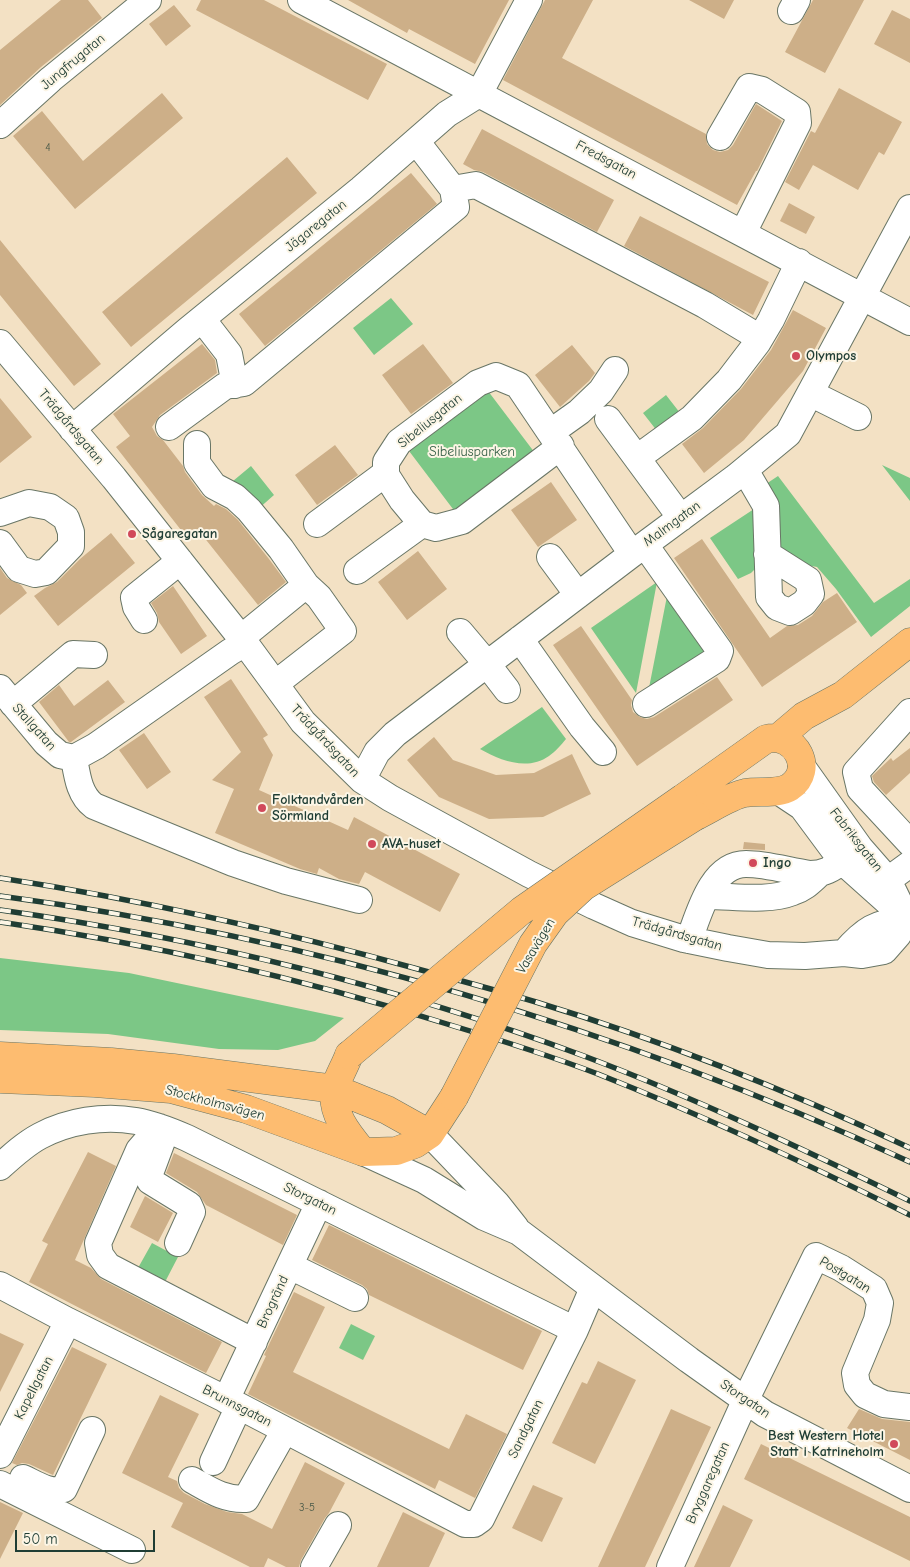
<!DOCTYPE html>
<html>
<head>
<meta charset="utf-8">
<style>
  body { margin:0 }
  #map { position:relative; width:910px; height:1567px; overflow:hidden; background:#f3e1c4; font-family:"Comic Neue",sans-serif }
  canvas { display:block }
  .scale { position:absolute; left:15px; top:1530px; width:140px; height:22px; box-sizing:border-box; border:2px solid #1f3d34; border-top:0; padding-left:6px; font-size:15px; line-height:18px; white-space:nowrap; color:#1f3d34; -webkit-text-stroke:4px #fcf5e5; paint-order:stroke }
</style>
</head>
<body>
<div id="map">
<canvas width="910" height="1567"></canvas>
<div class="scale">50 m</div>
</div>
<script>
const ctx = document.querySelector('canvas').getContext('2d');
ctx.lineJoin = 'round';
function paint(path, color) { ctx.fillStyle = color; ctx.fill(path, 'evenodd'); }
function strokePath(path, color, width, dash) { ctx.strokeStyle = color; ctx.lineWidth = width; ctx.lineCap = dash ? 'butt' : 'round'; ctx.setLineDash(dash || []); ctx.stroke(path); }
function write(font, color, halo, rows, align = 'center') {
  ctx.font = font + ' "Comic Neue",sans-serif'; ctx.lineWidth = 4; ctx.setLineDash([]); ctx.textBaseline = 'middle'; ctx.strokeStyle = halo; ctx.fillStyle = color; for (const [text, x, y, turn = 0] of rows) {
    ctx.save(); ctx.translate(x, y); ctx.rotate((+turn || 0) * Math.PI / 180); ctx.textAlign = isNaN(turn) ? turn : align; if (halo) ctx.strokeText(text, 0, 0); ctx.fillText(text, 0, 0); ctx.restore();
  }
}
const green = new Path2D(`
  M391,298l22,26 -39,31 -21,-27z
  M485,387l53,70 -79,60 -53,-70z
  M666,395l18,23 -23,18 -18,-23z
  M882,465l28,13v23z
  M251,466l23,29 -17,15 -24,-29z
  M778,476l96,127 36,-24v27l-39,31 -35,-48 -19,-22 -31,-6 -15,-36 -5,-41z
  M754,509l5,56 -8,8 -13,6 -28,-41z
  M657,582l-21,111 -45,-65z
  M668,591l43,64 -64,43z
  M542,707l24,32c-5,6 -11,13 -17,17 -21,15 -48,5 -69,-7z
  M0,958l129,15 215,45 -29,23 -37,9 -59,-1 -111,-15 -108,-4z
  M152,1243l26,14 -13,25 -27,-14z
  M351,1324l24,12 -12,24 -24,-12z`);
const building = new Path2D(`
  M61,0h27l14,18 -61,49 -41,38v-55z
  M201,0h63l123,64 -19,36 -172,-90z
  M348,0h161l-34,64 -66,-35 -2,4z
  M545,0h48l-31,58 144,76 1,10 6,6 7,2 8,-2 5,-5 23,-41 26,17 -25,50h-1l-19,34 -234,-125z
  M689,0h45l-10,19z
  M813,0h51l-39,73 -40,-21z
  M174,5l17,21 -25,20 -17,-22z
  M892,10l18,9v44l-36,-19z
  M839,88l63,34 -18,33 -5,-3 -21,38 -45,-25 -14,25 -14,-8 26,-51 4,2z
  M162,93l21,25 -108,91 -62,-73 29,-25 41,50z
  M482,129l132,71 -17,32 -114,-60 -9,-2 -11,-6z
  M287,157l30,36 -186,154 -29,-35z
  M411,173l26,31 -172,142 -26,-32z
  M789,203l26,14 -9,17 -26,-13z
  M640,216l129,66 -16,33 -129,-69z
  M0,240l101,124 -27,22 -74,-91z
  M793,310l33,18 -23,43 -59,69 -40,33 -22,-29 21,-16 38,-39 30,-39z
  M202,344l13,16 2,13 -57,42 -8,12 5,9 6,4 20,26 2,6 17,23 12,11 2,-2 10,5 12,11 31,39 17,23 -28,23 -59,-74 -11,8 -72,-92 14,-11 -17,-22z
  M423,344l30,39 -42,31 -29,-39z
  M572,345l23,28 -6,8 -29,26 -25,-32z
  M0,398l32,39 -32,26z
  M335,445l23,30 -41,30 -22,-30z
  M551,482l26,38 -39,27 -27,-37z
  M111,533l24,30 -77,63 -24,-30 11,-8 12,-6 23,-23z
  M702,539l68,99 17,-12 11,-1 14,-9 11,-14 14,-9 20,29 -95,65 -88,-129z
  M418,551l29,38 -40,31 -29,-38z
  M0,568l7,10 14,7 6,8 -27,22z
  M173,586l34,50 -26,18 -22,-32 -2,-9 -6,-10z
  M581,626l51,74 -1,5 2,7 7,5 7,2 7,-2 63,-40 16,23 -96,66 -84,-121z
  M231,679l37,56 -5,3 10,17 -14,35 89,40 6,-13 106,57 -20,38 -75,-40 -6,12 -20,-5 -20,-11 -2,6 -17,-5 -85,-36 19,-44 -22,-9 29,-28 -37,-55z
  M108,680l17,22 -54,40h-2l-30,-40 20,-17 15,21z
  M144,733l27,39 -24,17 -28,-39z
  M434,737l19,23 43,15 38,-2 38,-19 19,40 -48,23 -54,2 -50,-22 -32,-37z
  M910,748v25l-24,22 -12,-13 -2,-6 19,-18 2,3z
  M744,842l21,2v6l-22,-1z
  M88,1152l28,14 -41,94 16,8 10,11 121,63 -16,31 -177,-91 19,-38 -6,-3z
  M174,1153l123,62 -14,30 -77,-40 -9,-13 -31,-19z
  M145,1196l28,17 -15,29 -28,-15z
  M329,1225l213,106 -19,39 -154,-75 -2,-6 -5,-4 -50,-25z
  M294,1292l31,15 -32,65 156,77 17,-35 41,20 -32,64 -36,-18 -4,9 -187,-95 18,-38 -2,-1z
  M0,1333l24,11 -24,48z
  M72,1347l35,17 -54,111 -24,-11 -7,-1 -5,2 -5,-2z
  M598,1361l38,19 -41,84 -43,-21 30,-61 5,2z
  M160,1395l39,19 -31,63 9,4 2,7 5,5 21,11 22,8 15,2 30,15 33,-67 40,21 -16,30 -4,5 -24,42 -2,7h-13l-18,-9 -4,9h-14l-79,-40 12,-24 -61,-30z
  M671,1409l40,18 -66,140h-47z
  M859,1409l23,10 28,3v38l-63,-32z
  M761,1444l149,73v44l-166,-82z
  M533,1485l30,13 -21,44 -30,-14z
  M0,1502l23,11 -23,46z
  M723,1505l30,15 -23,47h-36z
  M403,1512l42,21 -16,34h-52z`);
const minor = new Path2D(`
  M301,0l609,322
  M791,11l6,-11
  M0,125l51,-46 97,-79
  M720,137l29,-50 13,3 35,22 1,11 -55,110
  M453,189l23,-4 229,120 55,33
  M202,319l27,35 6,31
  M0,343l114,135 131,165 58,79 59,58 28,18 139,76 65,32 38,17 52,16 44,9 40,7 37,1 39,-3 18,2 22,-4 14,-16 9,-16
  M810,393l48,24
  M608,419l73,99
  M169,427l56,-41 19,-3 212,-176 -3,-18 -37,-48
  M72,429l115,-98 174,-142 86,-75 32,-20 50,-94
  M551,432l28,-20 22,-21 14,-21
  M197,444v19l17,23 21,11 14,13 32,39 25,36 13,12 24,34 -68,53
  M561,446l-99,75 -26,7 -14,-4 -20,-24 -16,-25v-13l13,-20 79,-59 18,-7 22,9 114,169
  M637,458l55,-40 37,-38 29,-38 13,-22 28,-58
  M745,470l21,36 3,91 8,10 13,5 14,-9 7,-9 -3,-14 -41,-26
  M0,513l29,-10 21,4 16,11 5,14v14l-25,26 -11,2 -16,-5 -19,-26
  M317,524l69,-51
  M645,545l75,106 -3,8 -71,45
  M550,557l28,38
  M357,571l65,-47
  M144,620l-8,-13 -2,-9 46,-37
  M460,632l27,32 20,26
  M241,638l65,-53
  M520,639l62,88 21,25
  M0,688l46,55 14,12 14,3 22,-12 134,-94 15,-9
  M13,704l60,-50 21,1
  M910,712l-54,60 4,17 50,54
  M74,758c3,17 5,37 20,48l139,57 53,18 73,19
  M801,765l59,83 28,32 22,45
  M362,780l15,-28 18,-18 237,-180 104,-77 52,-43 122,-226
  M778,791l24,16 40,54 47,42
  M888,880l22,-16
  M707,896c27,0 60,6 86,-4 11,-3 18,-11 26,-18
  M689,940c10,-26 22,-76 57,-76 21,0 43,7 64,10 14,0 22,-5 32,-13
  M844,953c21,-24 31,-30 63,-34
  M159,1127l-20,23 -41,93 2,12 8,11 146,76
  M165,1133l-16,43 1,5 39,24 3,7 -14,31
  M430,1134l67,70 19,24
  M363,1152l61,28 60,37 35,15 170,128 76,54 145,75
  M0,1167c12,-11 25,-23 40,-31 28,-15 64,-21 96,-15 18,3 35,10 51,17l388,192
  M290,1266l65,32
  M0,1285l68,36 171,85 226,118h9l7,-5 94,-189 18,-42
  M226,1400l93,-197
  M0,1455l68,-134
  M213,1462l26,-56
  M23,1478c13,6 27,16 41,11l28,-59
  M192,1480c18,10 32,20 54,19l39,-69
  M0,1484l132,66
  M314,1567l24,-42
  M670,1567l76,-168 70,-143 25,12 33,21 6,14 -3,17 -22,53 2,12 8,10 19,9 26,3`);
const major = new Path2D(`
  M778,738l26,-22 39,-21 67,-53
  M683,798l83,-59c30,-7 49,31 24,48 -13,8 -31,3 -45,6 -13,2 -36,17 -49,23
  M349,1055c-4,11 -11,22 -14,33 -5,25 14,47 28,64
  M0,1056l111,6 62,6 162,21 52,21 43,24
  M0,1079l95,4 76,6 75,20 117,43 33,-1 19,-7 15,-10 24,-37`);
const rail = new Path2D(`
  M0,878c143,22 285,54 425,93 37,10 74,20 111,31 128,39 253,89 374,146
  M0,896c315,42 621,133 910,266
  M0,910c199,28 395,76 584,146 111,42 219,93 326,145
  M0,922c152,22 300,56 447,102 50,15 101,31 151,50 106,42 210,90 312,141`);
const majorBridge = new Path2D(`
  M349,1055l172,-144 162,-113
  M454,1097l79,-153 22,-31 28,-26 113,-71`);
const markers = [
  [796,356,5,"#d1495b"],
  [132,534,5,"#d1495b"],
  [262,808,5,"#d1495b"],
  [372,844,5,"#d1495b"],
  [753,863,5,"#d1495b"],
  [894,1444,5,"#d1495b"]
];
const numberNames = [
  ["4",48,148],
  ["3-5",307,1508]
];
const streetNames = [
  ["Jungfrugatan",73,62,-40],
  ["Fredsgatan",606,160,28],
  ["Jägaregatan",316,226,-39],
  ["Sibeliusgatan",430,421,-39],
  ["Trädgårdsgatan",71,427,50],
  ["Malmgatan",672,524,-36],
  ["Stallgatan",34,727,48],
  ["Trädgårdsgatan",325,741,47],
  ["Fabriksgatan",856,840,52],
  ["Trädgårdsgatan",677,934,16],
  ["Vasavägen",536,946,-59],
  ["Stockholmsvägen",215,1103,15],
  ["Storgatan",310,1199,26],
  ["Postgatan",845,1275,31],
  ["Brogränd",273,1302,-65],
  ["Kapellgatan",34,1388,-63],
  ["Storgatan",745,1399,34],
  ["Brunnsgatan",237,1406,27],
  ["Sandgatan",526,1429,-64],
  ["Bryggaregatan",708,1483,-66]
];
const poiNames = [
  ["Olympos",806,356],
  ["Sågaregatan",142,534],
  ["Folktandvården",272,800],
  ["Sörmland",272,816],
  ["AVA-huset",382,844],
  ["Ingo",763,863],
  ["Best Western Hotel",884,1436,"right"],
  ["Statt i Katrineholm",884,1452,"right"]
];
const parkNames = [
  ["Sibeliusparken",472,452]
];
paint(green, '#7cc786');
paint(building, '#cdaf88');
strokePath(minor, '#697666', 28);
strokePath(major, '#697666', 29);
strokePath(minor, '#fff', 26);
strokePath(major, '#fdbc70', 28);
strokePath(rail, '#1f3d34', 5.5);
strokePath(rail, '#fcf5e5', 4, [11]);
strokePath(majorBridge, '#697666', 29, []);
strokePath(majorBridge, '#fdbc70', 28);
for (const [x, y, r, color] of markers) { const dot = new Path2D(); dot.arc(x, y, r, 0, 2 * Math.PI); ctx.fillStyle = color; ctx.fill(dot); strokePath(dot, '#fcf5e5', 2); }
write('11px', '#4a5a49', null, numberNames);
write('14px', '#1f3d34', '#fcf5e5', streetNames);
write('bold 14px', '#1f3d34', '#fcf5e5', poiNames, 'left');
write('14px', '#366048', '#fcf5e5', parkNames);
</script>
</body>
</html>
